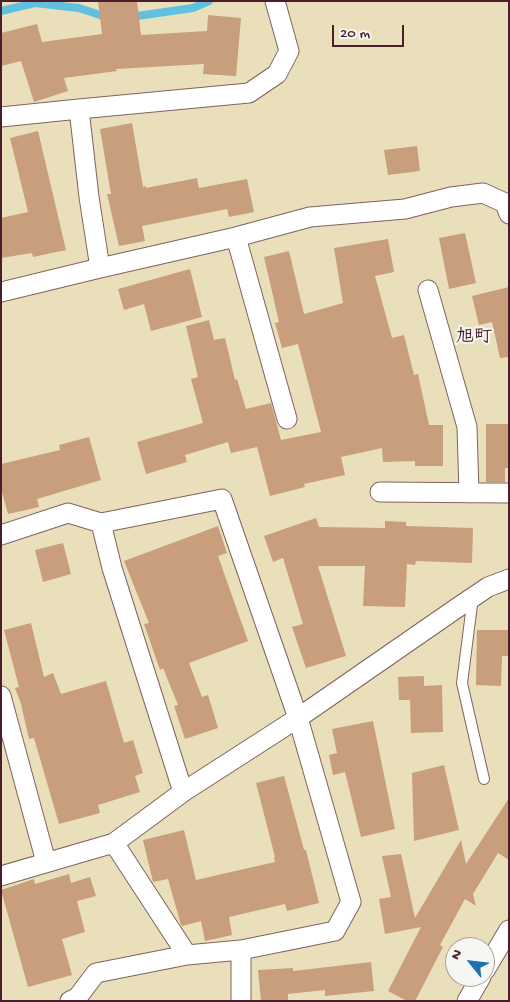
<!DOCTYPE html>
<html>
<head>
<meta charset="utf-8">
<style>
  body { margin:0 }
  #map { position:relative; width:510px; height:1002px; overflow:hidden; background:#e9dfbb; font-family:"Gochi Hand",sans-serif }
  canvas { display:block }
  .frame { position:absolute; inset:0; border:2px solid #4a1f2b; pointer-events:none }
  .north { position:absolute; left:445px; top:937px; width:50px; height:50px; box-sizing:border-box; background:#f6f6f2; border:1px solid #b1a0a2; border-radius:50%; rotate:299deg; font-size:14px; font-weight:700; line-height:20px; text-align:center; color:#4a1f2b }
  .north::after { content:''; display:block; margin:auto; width:18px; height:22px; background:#1f6fb2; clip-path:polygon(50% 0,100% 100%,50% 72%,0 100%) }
  .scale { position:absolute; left:332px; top:25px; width:72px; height:22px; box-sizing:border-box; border:2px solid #4a1f2b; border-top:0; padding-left:6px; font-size:15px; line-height:18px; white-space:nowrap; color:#4a1f2b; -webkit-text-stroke:4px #f6f6f2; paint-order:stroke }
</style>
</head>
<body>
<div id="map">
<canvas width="510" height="1002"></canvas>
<div class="frame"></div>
<div class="north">N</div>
<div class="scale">20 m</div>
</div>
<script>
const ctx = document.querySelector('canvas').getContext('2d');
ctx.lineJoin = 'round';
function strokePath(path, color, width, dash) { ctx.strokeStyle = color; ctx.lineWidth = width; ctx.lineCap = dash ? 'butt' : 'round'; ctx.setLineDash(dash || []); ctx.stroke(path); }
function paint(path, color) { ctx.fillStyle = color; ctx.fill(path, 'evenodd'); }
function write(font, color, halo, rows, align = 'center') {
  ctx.font = font + ' "Gochi Hand","Klee One",sans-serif'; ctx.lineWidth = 4; ctx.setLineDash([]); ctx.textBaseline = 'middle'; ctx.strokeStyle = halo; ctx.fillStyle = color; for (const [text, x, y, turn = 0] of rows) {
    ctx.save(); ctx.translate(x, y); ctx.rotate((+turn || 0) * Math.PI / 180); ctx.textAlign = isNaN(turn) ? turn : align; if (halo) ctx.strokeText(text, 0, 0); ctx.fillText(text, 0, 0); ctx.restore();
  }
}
const stream = new Path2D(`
  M1,11l34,-8 44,5 30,10
  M130,17l63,-9 16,-7`);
const building = new Path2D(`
  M98,1h39l4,34 66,-4 1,-16 33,3 -5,58 -33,-2 1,-10 -88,5 1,2 -53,7 4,13 -34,11 -13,-41 -20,5v-33l36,-9 5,18 60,-8z
  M132,123l11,64 3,-1v2l51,-10 2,10 48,-9 7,33 -25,5 -2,-8 -85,17 3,15 -26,5 -12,-52h4l-11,-65z
  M38,131l28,119 -33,7 -1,-4 -31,5v-40l27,-6 -18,-74z
  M417,146l3,25 -32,4 -4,-25z
  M465,233l11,50 -27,6 -10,-51z
  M388,239l6,33 -19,4 17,62 12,-3 10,40 4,-1 11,51h14v41h-28v-5l-32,1 -1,-14 -41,9 4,18 -41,9 1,3 -35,9 -13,-49 -26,6 -3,-11 -43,13 2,7 -41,12 -9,-32 66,-19 -12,-44 7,-2 -12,-51 23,-6 5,20 11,-2 10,42 2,-1 9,30 25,-6 10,37 40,-8 -23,-88 -16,4 -7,-25 4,-1 -15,-65 25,-6 15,63 39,-11 -9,-55z
  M190,269l12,48 -51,14 -7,-27 -20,6 -6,-21z
  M509,287v70l-9,1 -8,-36 -13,3 -7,-29z
  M486,424h23v44h-4v14h-19z
  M89,437l12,43 -64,19 2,8 -31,7 -7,-26v-24l59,-14 -1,-5z
  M316,518l3,9 66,1v-7l21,1v4l67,2 -1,35 -56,-2 -1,4 -8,-1 -2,43 -42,-1 2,-40h-47l28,90 -40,12 -14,-41 11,-3 -20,-66 -10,4 -9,-26z
  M218,526l9,27 -9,3 30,85 -59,22 13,34 6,-2 10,33 -33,11 -11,-33 4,-1 -15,-37 -3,2 -16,-46 5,-1 -25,-62z
  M63,543l8,31 -28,8 -8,-32z
  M31,623l13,54 9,-4 8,21 45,-13 18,62 9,-3 10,33 -8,3 5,16 -42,13 2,8 -41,11 -25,-86 -5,1 -8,-35 -6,-16 4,-1 -15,-57z
  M477,630h32v26h-7l-1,30 -25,-1z
  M424,676v10l18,-1 1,47 -32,1 -1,-33h-11l-1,-23z
  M373,721l22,108 -34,8 -16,-65 -12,3 -4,-20 8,-2 -5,-24z
  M444,765l15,65 -45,11 -2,-68z
  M284,776l20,74h2l13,53 -32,8 -2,-7 -56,13 3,18 -27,6 -4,-20 -19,5 -1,-1 -13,-46 -15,3 -10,-42 41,-10 12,50 79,-18 -1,-4 1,-1 -19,-74z
  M509,798v62l-11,-7 -25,41 3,12 -11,-7 -25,46 3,2 -28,54h-8l-19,-10 33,-64 -36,7 -6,-35 12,-2 -9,-41 19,-2 14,64 46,-78 5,24z
  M69,874l2,9 19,-6 6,19 -19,5 8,31 -23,7 10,36 -44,12 -27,-97 33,-11 1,5z
  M371,962l3,29 -49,5v-6l-37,4v7h-27l-3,-31 35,-2v3z`);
const lane = new Path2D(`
  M473,597l-11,86 22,96`);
const street = new Path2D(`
  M79,109l170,-16 28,-19 12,-23 -14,-50
  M1,117l78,-8 10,88 11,71 -99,24
  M236,237l51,182
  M100,268l136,-31 74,-20 95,-8 46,-12 32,-4 22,10 4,11
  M428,290l39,137 2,66
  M380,492l129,1
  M1,535l67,-22 33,10 11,45 71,224
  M1,696l45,166
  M114,843l73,112
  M1,876l113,-33 69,-51 115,-74 156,-108 34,-23 21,-8
  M241,950v51
  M485,970l24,-40
  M70,1001l7,-3 19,-25 91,-18 54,-5 94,-19 16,-29 -53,-184 -76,-219 -121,24
  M467,1001l14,-24`);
const quarterNames = [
  ["旭町",474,338]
];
strokePath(stream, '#5fc1de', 8);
paint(building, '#c89e7c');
strokePath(lane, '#82625d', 12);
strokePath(street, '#82625d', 21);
strokePath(lane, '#fff', 10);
strokePath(street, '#fff', 19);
write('bold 18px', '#4a1f2b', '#f6f6f2', quarterNames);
</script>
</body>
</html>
